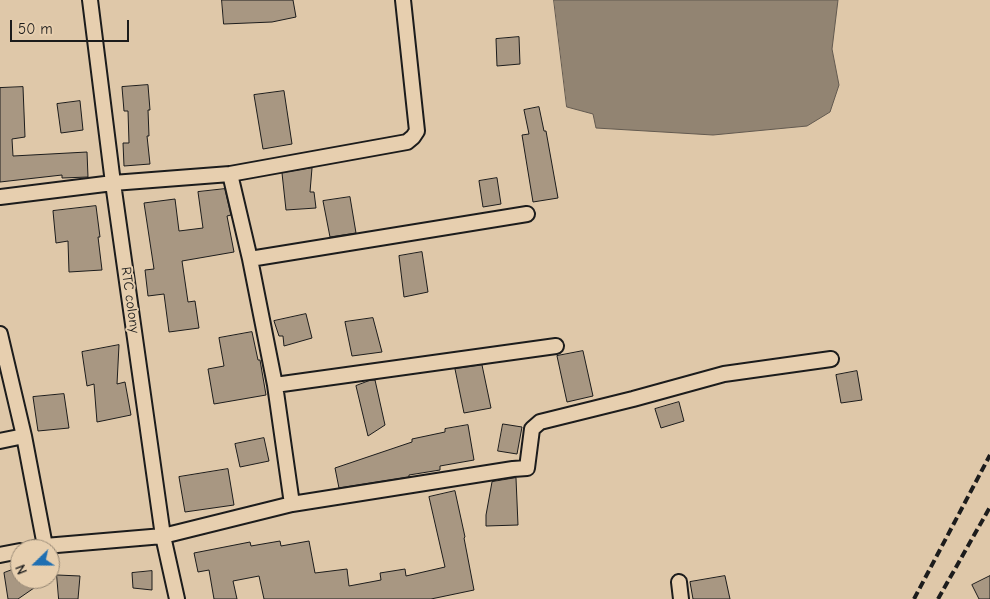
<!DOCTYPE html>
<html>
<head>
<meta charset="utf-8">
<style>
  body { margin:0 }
  #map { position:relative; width:990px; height:599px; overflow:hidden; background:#dfc8a9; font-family:"Comic Neue",sans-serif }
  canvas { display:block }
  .north { position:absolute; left:10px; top:539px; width:50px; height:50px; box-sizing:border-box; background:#e7cfaf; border:1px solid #968774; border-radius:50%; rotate:248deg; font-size:14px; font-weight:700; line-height:20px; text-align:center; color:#1c1c1c }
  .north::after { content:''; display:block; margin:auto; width:18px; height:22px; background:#1f6fb2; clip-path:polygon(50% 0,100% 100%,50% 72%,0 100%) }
  .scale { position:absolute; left:10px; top:20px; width:119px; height:22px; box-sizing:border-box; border:2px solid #1c1c1c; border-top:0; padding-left:6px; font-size:15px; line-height:18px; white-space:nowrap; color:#1c1c1c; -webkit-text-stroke:4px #e7cfaf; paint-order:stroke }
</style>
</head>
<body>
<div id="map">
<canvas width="990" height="599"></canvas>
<div class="north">N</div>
<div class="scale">50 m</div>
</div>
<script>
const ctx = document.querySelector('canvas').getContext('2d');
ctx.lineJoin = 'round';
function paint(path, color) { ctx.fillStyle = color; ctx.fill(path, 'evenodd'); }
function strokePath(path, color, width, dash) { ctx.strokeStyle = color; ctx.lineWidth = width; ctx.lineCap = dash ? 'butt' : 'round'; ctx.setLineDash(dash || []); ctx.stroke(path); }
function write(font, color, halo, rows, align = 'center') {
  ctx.font = font + ' "Comic Neue",sans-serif'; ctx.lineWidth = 4; ctx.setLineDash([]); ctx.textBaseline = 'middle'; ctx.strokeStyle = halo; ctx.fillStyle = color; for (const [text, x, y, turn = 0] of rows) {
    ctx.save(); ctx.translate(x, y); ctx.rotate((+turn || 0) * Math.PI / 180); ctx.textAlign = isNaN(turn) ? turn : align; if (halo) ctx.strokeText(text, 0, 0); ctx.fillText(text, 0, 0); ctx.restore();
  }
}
const water = new Path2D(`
  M554,0h284l-6,49 7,36 -9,27 -23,14 -94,9 -117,-7 -3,-14 -26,-7z`);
const building = new Path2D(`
  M222,0h71l3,17 -24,5 -48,2z
  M519,37l1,27 -23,2 -1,-27z
  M148,85l2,25h-2l1,26h-2l3,28 -26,2 -1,-23h6l-1,-32h-4l-2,-24z
  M23,87l2,50 -13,2 1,17 74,-4 1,25 -26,1v-3l-62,7v-94z
  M284,91l8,53 -29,5 -9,-54z
  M80,101l3,29 -22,3 -4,-29z
  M539,107l5,24h2l12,67 -25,4 -11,-67 7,-1 -5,-24z
  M312,168l-2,24h4l2,16 -30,2 -4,-37z
  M497,178l4,26 -18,3 -4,-26z
  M225,189l6,26 -4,1 7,36 -52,9 6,41 7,-1 4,27 -30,4 -5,-38 -16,2 -3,-26 9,-1 -10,-66 31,-4 4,32 24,-3 -5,-36z
  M350,197l6,36 -26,4 -7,-36z
  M96,206l4,31h-2l4,33 -33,2 -1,-31 -12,2 -3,-32z
  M422,252l6,40 -24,5 -5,-41z
  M306,314l6,24 -28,8 -1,-10h-4l-5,-15z
  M373,318l9,34 -30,4 -7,-34z
  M252,332l6,28h2l6,35 -52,9 -6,-35 16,-3 -5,-28z
  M119,345l-2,39 8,-2 6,33 -34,7 -3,-38 -7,2 -5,-34z
  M583,351l10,45 -26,6 -10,-46z
  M482,365l9,43 -27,5 -9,-44z
  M857,371l5,29 -21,3 -5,-28z
  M371,380h4l10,45 -17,11 -12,-50z
  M64,394l5,34 -31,3 -5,-34z
  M679,402l5,19 -23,7 -6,-19z
  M503,424l19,3 -5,27 -19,-3z
  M468,425l6,35 -34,6v4l-31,5v2l-70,11 -4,-20 77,-26v-3l33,-7v-3z
  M264,438l5,23 -29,6 -5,-23z
  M228,469l6,36 -49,7 -6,-35z
  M516,478l2,47 -32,1v-11l6,-33z
  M455,491l10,46 -1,1 10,52 -43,9h-167l-5,-23 -26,5 4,18h-23l-5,-29 -11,2 -4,-19 56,-11 1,4 29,-5 1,5 28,-5 6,32 32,-4 2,17 32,-6 -1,-7 25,-4 1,7 39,-9 -16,-70z
  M20,567v12h27l-29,20h-10l-4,-26z
  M152,571v19l-19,-2 -1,-15z
  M57,575l23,1 -2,23h-19z
  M725,576l5,23h-37l-3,-17z
  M990,576v23h-11l-7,-14z`);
const minor = new Path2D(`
  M90,0l23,183 50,353 14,63
  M230,174l20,85 25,126 17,119
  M0,197l113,-14 117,-9 177,-32 6,-5 4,-6 -14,-131
  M250,259l277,-45
  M0,334l24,102 21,110
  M275,385l281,-39
  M0,441l24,-5
  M31,549l14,-3 118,-10 129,-32 221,-35 14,-1 5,-39 8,-7 93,-23 91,-25 107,-15
  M0,555l20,-4
  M679,582l2,17`);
const rail = new Path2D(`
  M914,599l76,-144
  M938,599l52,-92`);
const streetNames = [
  ["RTC colony",130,300,82]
];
paint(water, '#928472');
strokePath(water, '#635a50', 1);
paint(building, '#a89782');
strokePath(building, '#1c1c1c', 1);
strokePath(minor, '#1c1c1c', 18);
strokePath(minor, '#e7cfaf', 14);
strokePath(rail, '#1c1c1c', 4, [8, 4]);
write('14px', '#1c1c1c', '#e7cfaf', streetNames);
</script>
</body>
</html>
